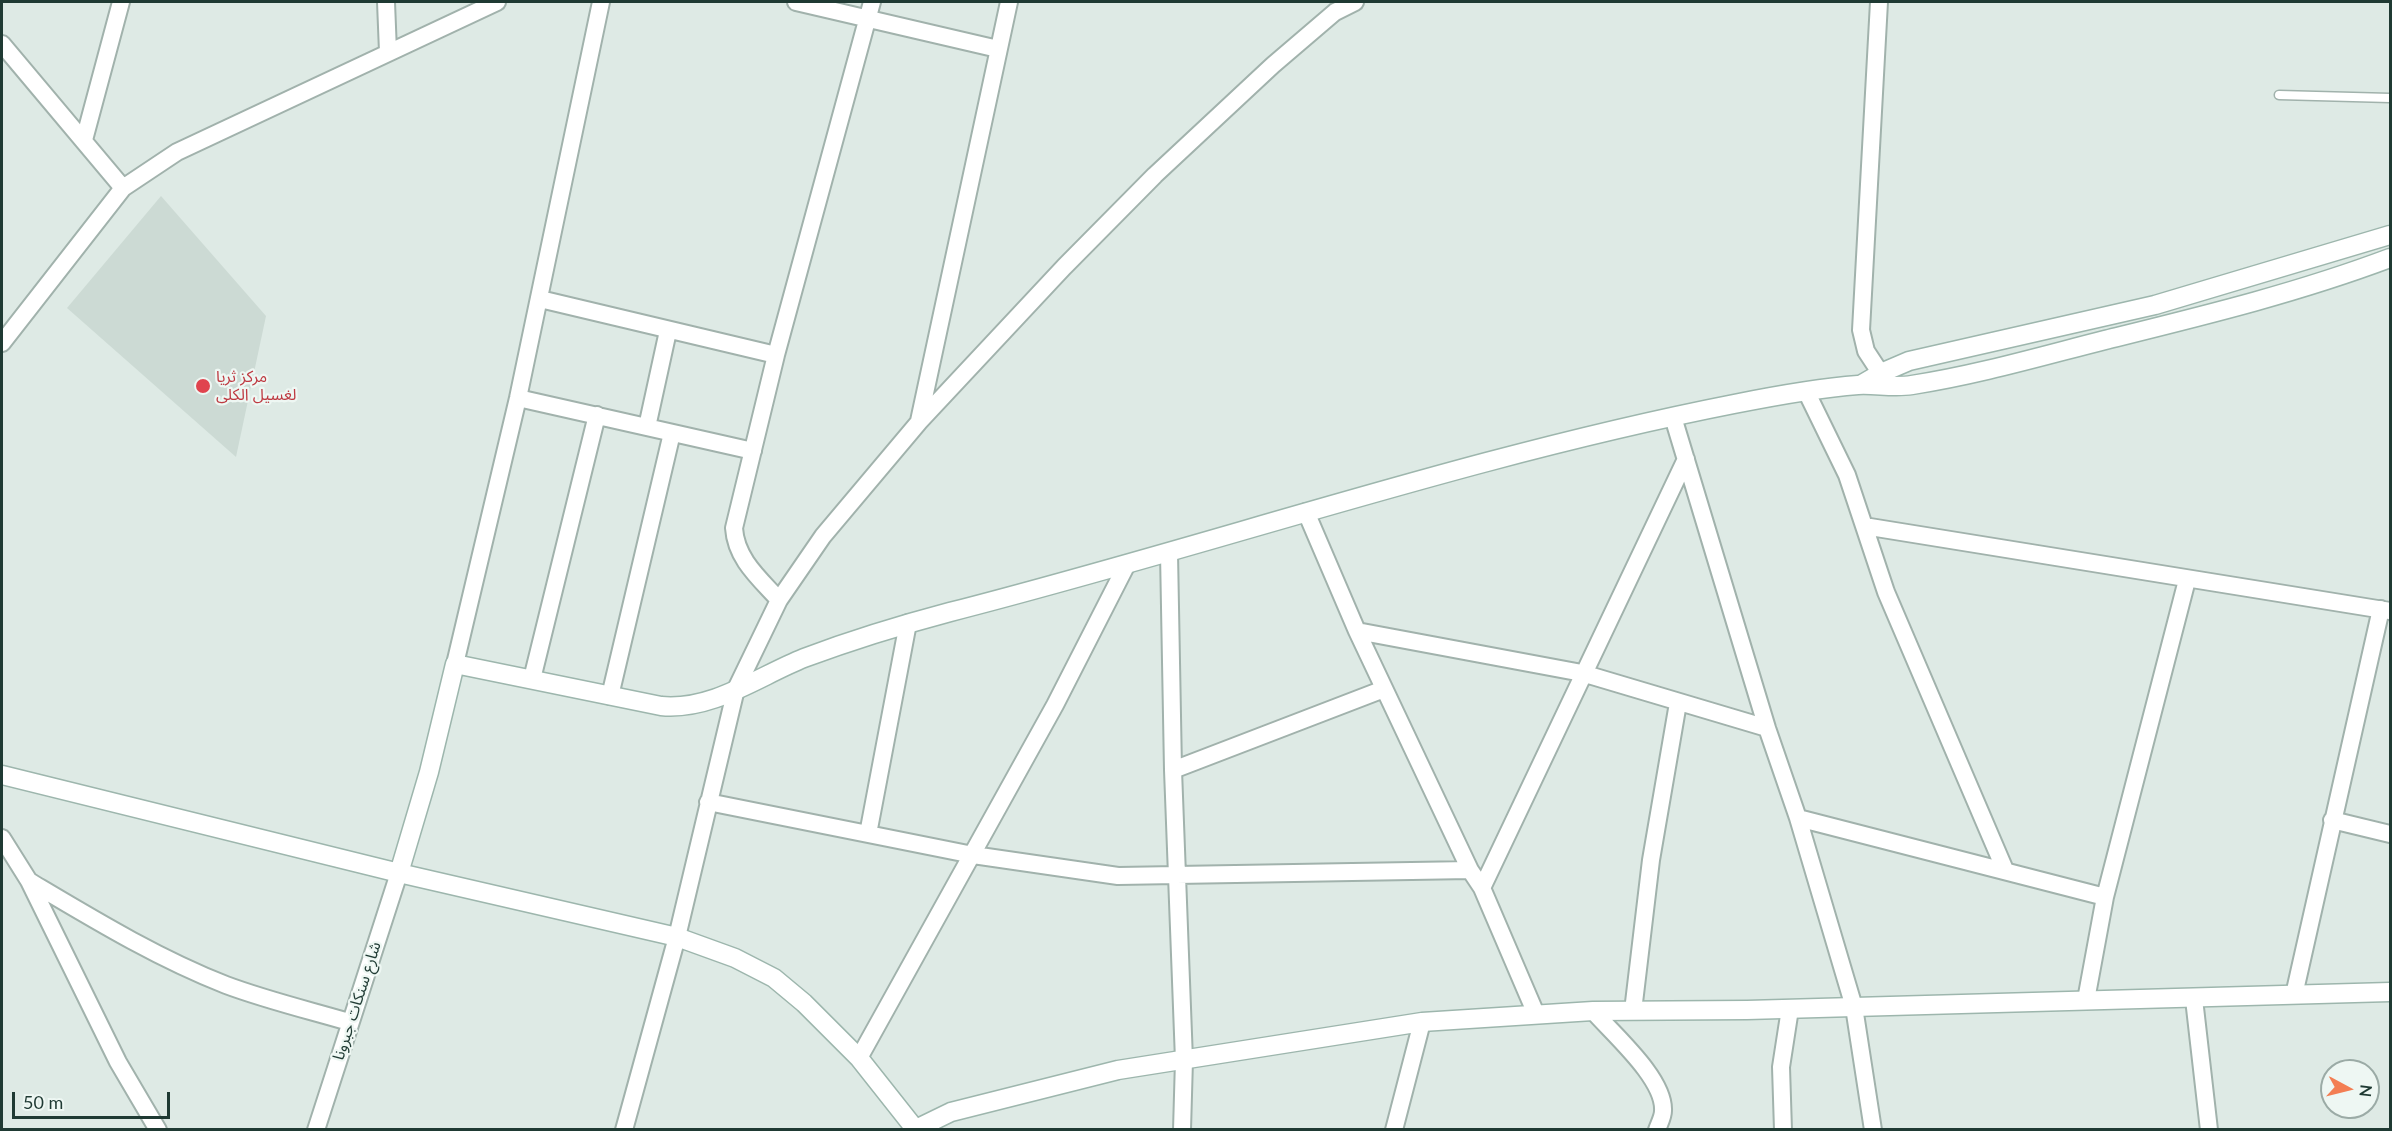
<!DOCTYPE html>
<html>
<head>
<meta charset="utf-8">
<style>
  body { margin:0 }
  #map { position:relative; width:2392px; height:1131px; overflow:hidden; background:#deeae5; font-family:Lato,sans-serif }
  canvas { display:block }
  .frame { position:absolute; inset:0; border:3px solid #1f3a33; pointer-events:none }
  .north { position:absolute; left:2320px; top:1059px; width:60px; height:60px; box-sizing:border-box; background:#eef7f3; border:2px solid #9baba6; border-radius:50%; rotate:97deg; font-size:16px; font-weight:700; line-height:24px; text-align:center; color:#1f3a33 }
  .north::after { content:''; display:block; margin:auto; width:21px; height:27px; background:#f37e53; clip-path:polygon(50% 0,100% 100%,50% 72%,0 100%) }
  .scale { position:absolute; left:12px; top:1092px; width:158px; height:27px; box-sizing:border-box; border:3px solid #1f3a33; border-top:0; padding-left:8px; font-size:18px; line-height:21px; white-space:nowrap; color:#1f3a33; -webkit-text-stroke:4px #eef7f3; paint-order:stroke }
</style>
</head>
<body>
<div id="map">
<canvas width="2392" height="1131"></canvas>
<div class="frame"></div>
<div class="north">N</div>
<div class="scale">50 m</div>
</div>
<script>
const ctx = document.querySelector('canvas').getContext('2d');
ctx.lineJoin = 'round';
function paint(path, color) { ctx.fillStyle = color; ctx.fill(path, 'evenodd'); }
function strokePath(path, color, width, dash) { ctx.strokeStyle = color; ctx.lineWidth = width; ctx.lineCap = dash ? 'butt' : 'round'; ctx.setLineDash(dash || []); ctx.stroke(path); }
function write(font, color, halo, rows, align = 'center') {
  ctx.font = font + ' Lato,"Noto Sans Arabic",sans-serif'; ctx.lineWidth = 4.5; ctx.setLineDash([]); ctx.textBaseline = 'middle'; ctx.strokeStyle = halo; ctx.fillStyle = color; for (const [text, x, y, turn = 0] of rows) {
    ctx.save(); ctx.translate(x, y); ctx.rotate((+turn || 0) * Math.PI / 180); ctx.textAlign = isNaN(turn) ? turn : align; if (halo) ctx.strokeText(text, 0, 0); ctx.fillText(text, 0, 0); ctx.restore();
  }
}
const built = new Path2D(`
  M161,196l105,120 -30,141 -169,-149z`);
const lane = new Path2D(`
  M2279,95l111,3`);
const street = new Path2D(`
  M386,2l2,50
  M796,2l202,47
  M1879,2l-18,328 5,21 21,32
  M2,44l121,144
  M84,140l37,-138
  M540,299l236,56
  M2,343l121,-155 54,-36 320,-150
  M1807,393l40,82 39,117 119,278
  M518,398l235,53
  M1673,417l94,311 31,90 56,189 19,123
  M919,421l90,-419
  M647,427l21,-96
  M1306,512l51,119 113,239 12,18 54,126
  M1864,526l526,85
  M1169,553l4,217 11,290 -2,70
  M779,600c-20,-22 -43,-41 -45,-72l42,-173 96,-353
  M1357,631l225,42 185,55
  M455,664l63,-266 83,-396
  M532,679l65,-264
  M610,696l62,-263
  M1173,770l211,-81
  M708,802l265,53 145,21 352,-6
  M1798,818l307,79
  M2332,820l58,14
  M868,834l40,-211
  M2,838l27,43 89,181 40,68
  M29,881c64,38 128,77 197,104 40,15 82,25 123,37
  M1482,888l204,-429
  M2294,995l87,-386
  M2194,999l15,131
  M2086,1000l19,-103 82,-317
  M1593,1011c21,24 72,68 70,100 0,6 -4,13 -6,19
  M1633,1011l18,-151 27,-157
  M859,1058l196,-353 71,-139
  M316,1130l83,-257
  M624,1130l53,-193 59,-248 43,-89 44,-64 96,-114 145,-155 91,-92 118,-110 62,-53 20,-10
  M1394,1130l28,-108
  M1783,1130l-2,-63 9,-58`);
const secondary = new Path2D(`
  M1862,384l19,-11 28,-12 246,-56 235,-70
  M2,775l397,98 278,64 58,21 39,20 30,25 55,55 57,72
  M399,873l30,-101 26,-108 206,42c51,5 98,-30 143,-48 48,-18 97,-33 146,-46 262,-67 519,-156 784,-208 40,-8 83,-16 124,-19 18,-1 36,3 54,0 65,-10 130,-29 193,-45 97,-24 192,-47 285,-82
  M916,1129l35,-17 167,-42 304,-48 171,-11 154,-1 643,-18`);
const markers = [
  [203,386,8,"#e0444e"]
];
const healthNames = [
  ["مركز ثريا",216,377],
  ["لغسيل الكلى",216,395]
];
const streetNames = [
  ["شارع سنكات جبرونا",357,1001,-72]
];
paint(built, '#ccdad4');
strokePath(lane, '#a1b2ac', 11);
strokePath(street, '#a1b2ac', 20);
strokePath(secondary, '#9db6ad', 21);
strokePath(lane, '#fff', 8);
strokePath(street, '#fff', 16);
strokePath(secondary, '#fff', 18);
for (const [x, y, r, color] of markers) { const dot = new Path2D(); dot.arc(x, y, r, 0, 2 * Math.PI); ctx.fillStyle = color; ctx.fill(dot); strokePath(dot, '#eef7f3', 2); }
write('16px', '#be3a42', '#eef7f3', healthNames, 'left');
write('16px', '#1f3a33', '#eef7f3', streetNames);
</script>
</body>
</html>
